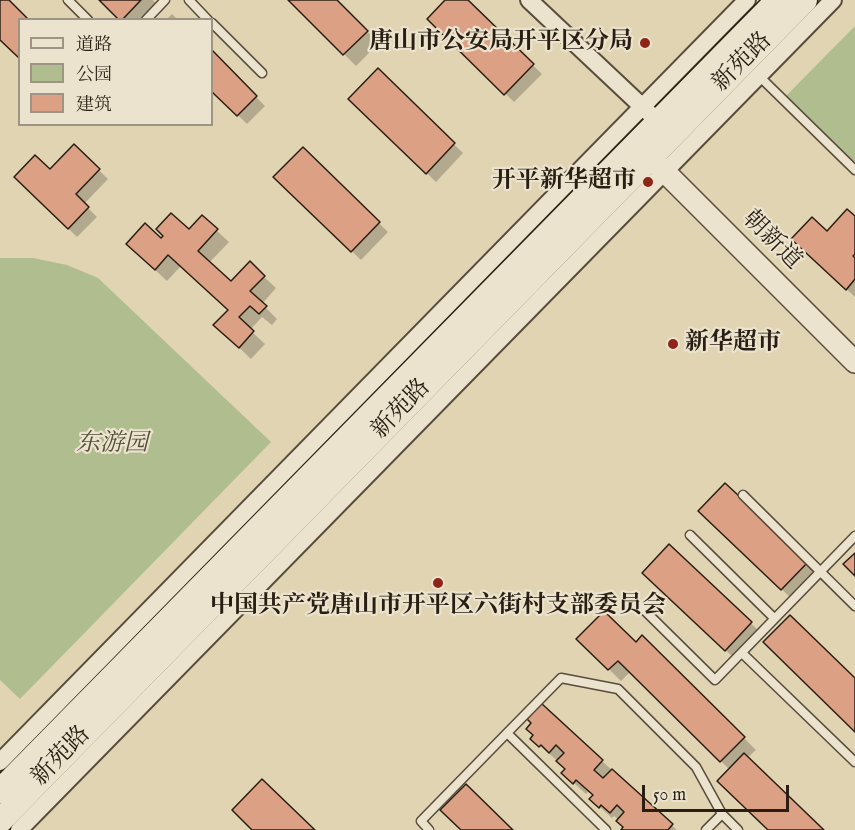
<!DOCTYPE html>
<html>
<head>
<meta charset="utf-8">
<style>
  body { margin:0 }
  #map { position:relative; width:855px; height:830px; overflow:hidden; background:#e0d4b3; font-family:"IM FELL English","Noto Serif SC",serif }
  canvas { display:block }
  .legend { position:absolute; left:18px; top:18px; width:195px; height:108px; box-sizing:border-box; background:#ebe3ce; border:2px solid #9e9483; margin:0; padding:8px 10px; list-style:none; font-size:18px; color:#2a1e13 }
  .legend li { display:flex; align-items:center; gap:12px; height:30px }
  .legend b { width:30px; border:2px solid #9e9483 }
  .scale { position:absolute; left:642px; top:785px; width:147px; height:27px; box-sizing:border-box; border:3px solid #2a1e13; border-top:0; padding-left:8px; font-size:18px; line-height:21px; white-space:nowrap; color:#2a1e13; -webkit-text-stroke:4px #ebe3ce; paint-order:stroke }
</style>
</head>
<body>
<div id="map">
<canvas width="855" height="830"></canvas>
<ul class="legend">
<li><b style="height:8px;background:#ebe3ce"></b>道路</li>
<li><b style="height:16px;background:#afbd8f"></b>公园</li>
<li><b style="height:16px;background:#dca084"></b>建筑</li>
</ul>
<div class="scale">50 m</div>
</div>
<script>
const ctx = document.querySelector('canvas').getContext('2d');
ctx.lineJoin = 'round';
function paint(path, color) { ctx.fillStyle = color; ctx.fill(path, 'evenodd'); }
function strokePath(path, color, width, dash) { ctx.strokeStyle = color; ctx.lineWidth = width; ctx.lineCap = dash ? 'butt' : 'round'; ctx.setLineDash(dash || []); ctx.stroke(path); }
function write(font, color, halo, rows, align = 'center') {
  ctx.font = font + ' "IM FELL English","Noto Serif SC",serif'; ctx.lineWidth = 4.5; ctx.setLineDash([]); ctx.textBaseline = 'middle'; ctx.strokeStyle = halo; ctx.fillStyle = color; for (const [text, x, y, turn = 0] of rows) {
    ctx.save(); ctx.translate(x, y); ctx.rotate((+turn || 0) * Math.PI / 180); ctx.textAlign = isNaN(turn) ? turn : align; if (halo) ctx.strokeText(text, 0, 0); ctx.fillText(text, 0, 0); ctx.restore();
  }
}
const green = new Path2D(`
  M855,26v139l-70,-68z
  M0,258h33l34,7 31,13 173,164 -251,257 -20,-19z`);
const shadow = new Path2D(`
  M101,0h52l5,6 -13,14h-24z
  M290,0h45l44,43 -23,23z
  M447,0h19l76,74 -28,28 -85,-83z
  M172,14l6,6h-12z
  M212,53l53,53 -18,18 -35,-34z
  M378,70l85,83 -27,29 -86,-83z
  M74,146l34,33 -24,25 13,13 -20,20 -61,-60 34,-5z
  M303,149l85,83 -27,28 -86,-83z
  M202,217l27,25 -20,21 22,21 33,-7 12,11 -14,16 15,15 -5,6 -10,-8 -12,13 15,14 -14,15 -24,-23 2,-26 -48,-44 -14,15 -28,-26 22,-15 28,-9z
  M855,218v79l-53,-49z
  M726,485l90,86 -25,27 -82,-78z
  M669,546l91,86 -25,27 -91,-87z
  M642,637l114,113 -9,8 75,72h-52l-40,-60 -100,-98 -9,9 -43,-42 58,5z
  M535,736l67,25 75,69h-54l2,-2 -6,-8 -5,-4 -2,2 -21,-19 3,-3 -5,-5 -3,3 -23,-21 4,-4 -35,-30z`);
const building = new Path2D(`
  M0,0h9l20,20h-9v39l-20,-19z
  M99,0h42l-19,20h-3z
  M288,0h49l31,31 -25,24z
  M445,0h23l66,64 -30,31 -77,-76z
  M212,50l45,46 -20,20 -25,-24z
  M378,68l77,75 -29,31 -78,-75z
  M74,144l26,25 -24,25 13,13 -21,22 -54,-52 21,-22 15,14z
  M303,147l77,75 -29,30 -78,-75z
  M847,209l8,7v38l-2,2 2,2v21l-9,11 -55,-51 21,-22 15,14z
  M171,213l18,16 13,-14 16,14 -20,22 33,30 19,-20 15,15 -15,15 17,15 -8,8 -9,-8 -11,11 15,14 -15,17 -26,-23 15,-15 -60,-55 -13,15 -29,-26 19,-21 16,15 2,-2 -7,-7z
  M725,483l84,78 -28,29 -83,-79z
  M669,544l83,78 -27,29 -83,-78z
  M855,553v23l-12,-12z
  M604,611l32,31 6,-7 103,102 -25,25 -102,-101 -10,9 -32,-31z
  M790,615l65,63v54l-92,-90z
  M541,703l62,57 -9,10 9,8 9,-9 61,55 -5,6h-47l2,-3 -7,-6 8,-9 -7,-7 -7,8 -9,-8 -2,3 -10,-9 4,-4 -17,-15 -3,4 -12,-11 4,-4 -9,-8 8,-8 -8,-8 -7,8 -8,-8 -2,2 -9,-8 3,-4 -7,-6 5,-6 -4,-4z
  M744,753l80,77h-56l-51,-49z
  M262,779l53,51h-63l-20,-20z
  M466,784l47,46h-52l-21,-20z`);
const service = new Path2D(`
  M68,0l20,20
  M189,0l19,20
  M146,20l19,-20
  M212,23l50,50
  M759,76l96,94
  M743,495l112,111
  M690,535l84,83
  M639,605l76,75 140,-144
  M742,653l113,109
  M507,733l54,-55 57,11 78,78 26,47 16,16
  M429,830l-8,-9 86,-88 99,97
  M706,830l16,-16`);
const minor = new Path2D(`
  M529,0l120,113
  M0,762l747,-762
  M19,830l814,-830`);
const tertiary = new Path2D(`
  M650,157l205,205`);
const secondary = new Path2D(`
  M0,791l778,-791
  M0,821l805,-821`);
const markers = [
  [645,43,6,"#8f2418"],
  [648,182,6,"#8f2418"],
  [673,344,6,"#8f2418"],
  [438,583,6,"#8f2418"]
];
const poiNames = [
  ["唐山市公安局开平区分局",633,43],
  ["开平新华超市",636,182],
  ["新华超市",685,344,"left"],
  ["中国共产党唐山市开平区六街村支部委员会",438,607,"center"]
];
const streetNames = [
  ["新苑路",743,63,-45],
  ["朝新道",771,241,45],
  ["新苑路",402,410,-46],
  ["新苑路",62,757,-46]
];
const parkNames = [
  ["东游园",112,445]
];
paint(green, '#afbd8f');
paint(shadow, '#0003');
paint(building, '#dca084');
strokePath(building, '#2a1e13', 1.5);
strokePath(service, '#584c3b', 11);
strokePath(minor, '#584c3b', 20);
strokePath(tertiary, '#584c3b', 24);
strokePath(secondary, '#2a1e13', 27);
strokePath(service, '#ebe3ce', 8);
strokePath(minor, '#ebe3ce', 16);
strokePath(tertiary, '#ebe3ce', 21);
strokePath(secondary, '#ebe3ce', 24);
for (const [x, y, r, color] of markers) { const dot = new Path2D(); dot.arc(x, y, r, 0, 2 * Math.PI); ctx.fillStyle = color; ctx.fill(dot); strokePath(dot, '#ebe3ce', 2); }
write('bold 24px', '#2a1e13', '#ebe3ce', poiNames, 'right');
write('24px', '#2a1e13', '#ebe3ce', streetNames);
write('italic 24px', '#524e38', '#ebe3ce', parkNames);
</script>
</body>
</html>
